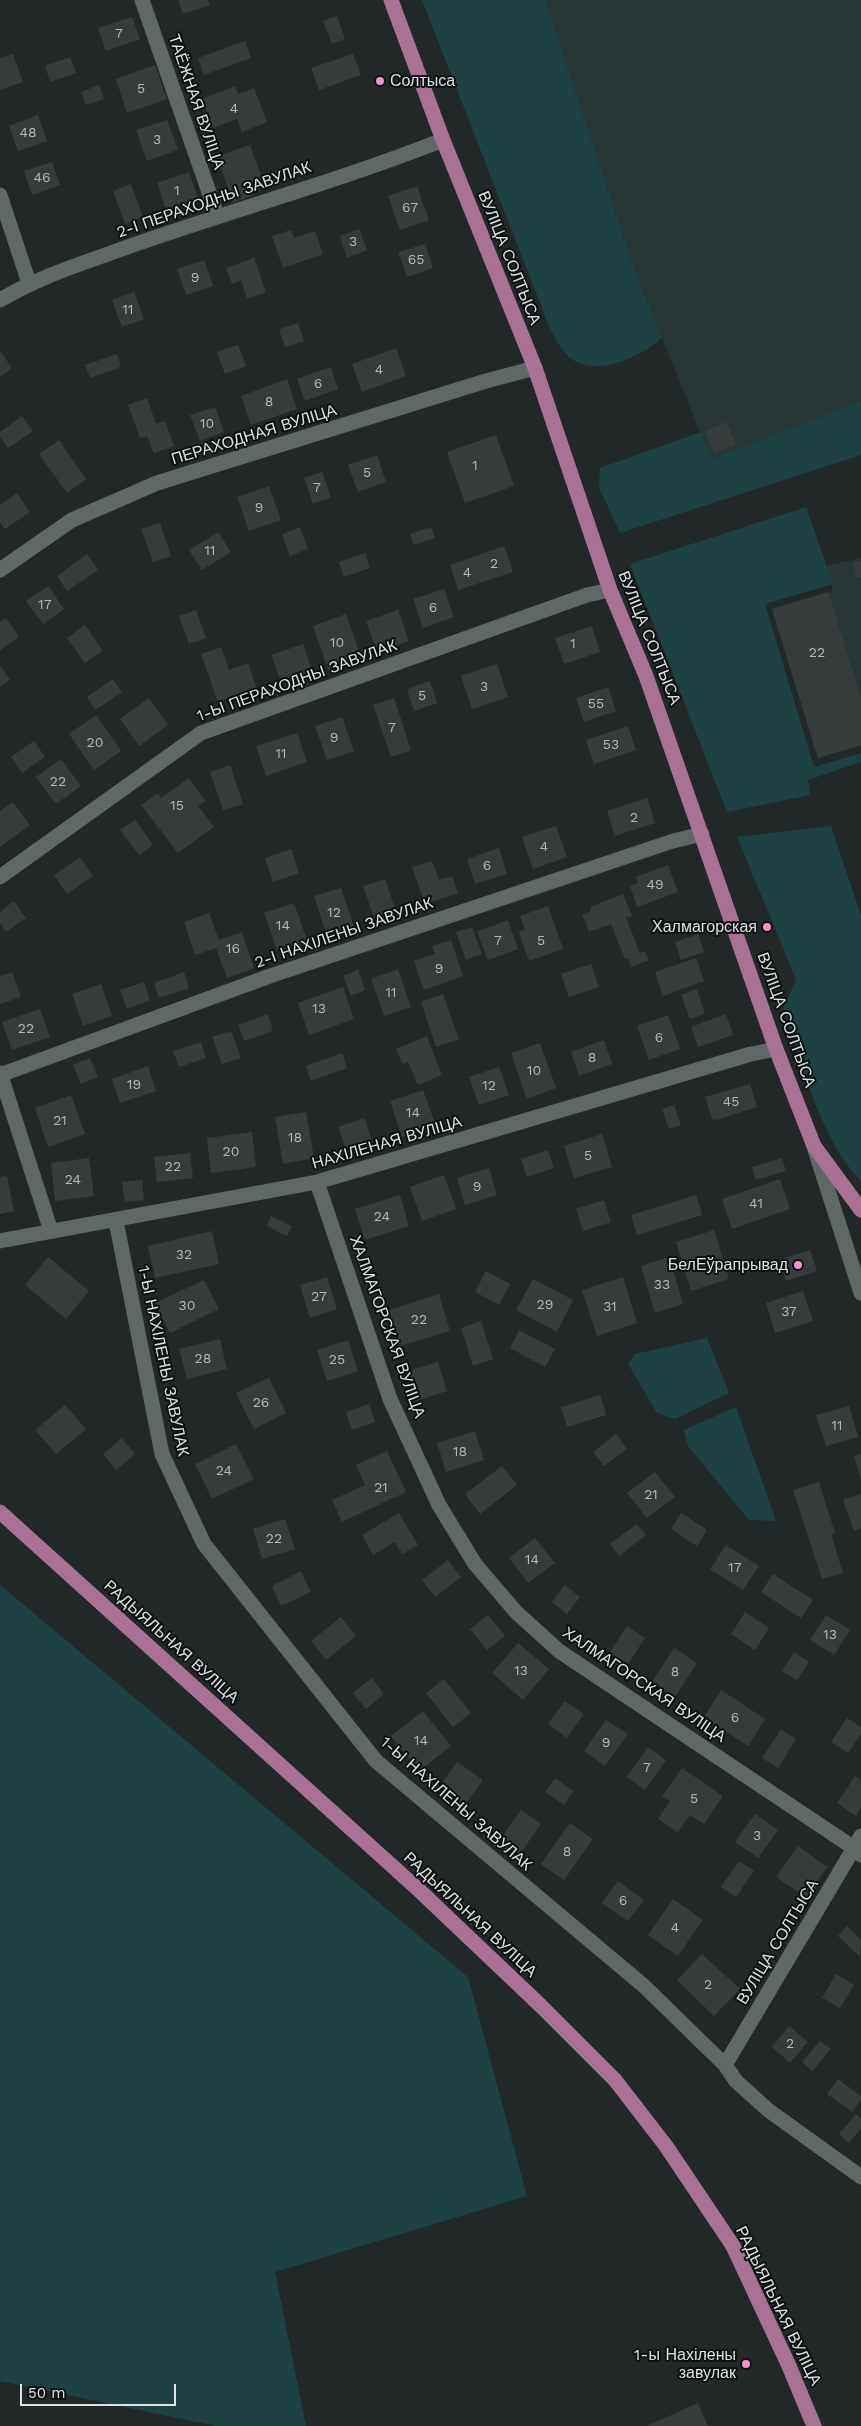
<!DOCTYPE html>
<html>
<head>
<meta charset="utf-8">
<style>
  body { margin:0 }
  #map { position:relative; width:861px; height:2426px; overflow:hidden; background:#222828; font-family:"Work Sans",sans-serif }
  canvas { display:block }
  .scale { position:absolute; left:20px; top:2384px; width:156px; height:22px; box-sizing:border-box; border:2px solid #dde1e1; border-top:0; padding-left:6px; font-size:15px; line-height:18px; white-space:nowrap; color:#dde1e1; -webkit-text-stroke:4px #0d1010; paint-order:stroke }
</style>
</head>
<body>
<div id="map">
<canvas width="861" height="2426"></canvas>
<div class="scale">50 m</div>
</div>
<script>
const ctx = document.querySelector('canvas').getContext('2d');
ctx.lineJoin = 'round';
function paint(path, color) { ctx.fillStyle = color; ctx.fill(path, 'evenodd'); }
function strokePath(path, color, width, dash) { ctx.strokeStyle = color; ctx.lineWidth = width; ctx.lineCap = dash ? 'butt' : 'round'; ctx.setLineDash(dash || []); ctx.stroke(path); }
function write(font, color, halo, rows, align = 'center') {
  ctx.font = font + ' "Work Sans",sans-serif'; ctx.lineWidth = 4; ctx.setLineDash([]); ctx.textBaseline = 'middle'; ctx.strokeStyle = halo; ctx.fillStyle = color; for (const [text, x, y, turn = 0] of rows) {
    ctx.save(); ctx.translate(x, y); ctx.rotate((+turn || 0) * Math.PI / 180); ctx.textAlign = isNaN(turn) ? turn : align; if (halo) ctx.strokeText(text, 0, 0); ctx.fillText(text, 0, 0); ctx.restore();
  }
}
const built = new Path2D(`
  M545,0h316v401l-150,58 -75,-185z
  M861,558v187l-43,13 -46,-149 61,-18 -8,-25z`);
const green = new Path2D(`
  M422,0h123l91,274 26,64c-22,19 -66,41 -93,19 -8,-7 -13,-18 -18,-26z
  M861,401v54l-241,78 -21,-46 1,-19 101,-36 10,27z
  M806,507l27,77 -68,20 49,163 47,-14v9l-53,18 2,15 -83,17 -97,-248z
  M831,826l30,89v266c-40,-40 -59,-118 -78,-172l13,-30 -59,-142z
  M707,1338l22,55 -54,26 -18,-6 -29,-49 7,-10z
  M736,1407l40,114 -27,-1 -61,-74 -4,-16z
  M0,1585l468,392 59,219 -252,76 31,154h-90l-216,-45z`);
const building = new Path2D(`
  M178,0h30l2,5 -27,9z
  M337,16l8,23 -13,5 -9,-23z
  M132,17l8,22 -34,12 -8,-23z
  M245,41l6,17 -47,17 -6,-17z
  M13,54l10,28 -23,8v-32z
  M353,54l8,21 -42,15 -8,-22z
  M70,57l6,16 -26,9 -5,-16z
  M155,65l12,34 -40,14 -11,-34z
  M99,85l5,14 -18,6 -5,-13z
  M235,86l3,8 16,-6 13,34 -25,10 -5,-13 -24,9 -11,-29z
  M38,115l9,26 -29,10 -9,-25z
  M167,120l11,30 -31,11 -11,-31z
  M250,145l15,42 -13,4 2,4 -21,8 -16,-47z
  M52,162l8,23 -28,10 -8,-24z
  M189,172l9,26 -32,11 -9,-26z
  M131,184l12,33 -18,7 -12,-33z
  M417,186l12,34 -29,10 -12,-34z
  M359,229l8,21 -20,8 -7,-22z
  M291,230l3,8 21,-7 8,23 -40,14 -11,-32z
  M425,244l8,24 -26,9 -9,-25z
  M254,258l12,34 -19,7 -6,-19 -9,4 -6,-16z
  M204,260l9,26 -27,9 -9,-26z
  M134,292l10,27 -22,8 -10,-27z
  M298,323l6,18 -19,6 -6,-18z
  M238,345l8,21 -21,8 -8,-22z
  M396,348l10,28 -44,16 -10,-28z
  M0,351l12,17 -12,9z
  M117,354l4,13 -31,11 -5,-13z
  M331,367l7,22 -33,12 -8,-22z
  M287,379l10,30 -46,16 -10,-29z
  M147,398l9,26 9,-3 9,25 -20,7 -7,-17 -7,2 -12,-33z
  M215,407l9,25 -24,9 -10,-26z
  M22,416l11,15 -25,17 -8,-11v-5z
  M727,422l9,23 -22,8 -9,-22z
  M496,435l18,51 -49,17 -18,-51z
  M59,440l27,39 -19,14 -28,-39z
  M377,455l9,27 -28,10 -10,-27z
  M322,472l9,25 -18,7 -9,-26z
  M269,486l12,34 -32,11 -12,-34z
  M17,493l13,19 -25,17 -5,-7v-17z
  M160,523l11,33 -18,6 -12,-33z
  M300,527l8,22 -18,7 -8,-22z
  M431,527l4,11 -21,7 -4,-11z
  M218,532l13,20 -29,18 -13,-20z
  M504,546l9,26 -55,18 -8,-25z
  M365,553l5,15 -26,9 -5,-15z
  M87,554l11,16 -31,21 -10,-15z
  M861,561v16l-5,1 -3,-15z
  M48,586l16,23 -21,15 -17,-23z
  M444,589l10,28 -31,11 -10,-29z
  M828,592l33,105v48l-43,13 -46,-149z
  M196,610l10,28 -17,6 -10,-28z
  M398,610l11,31 -32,11 -11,-31z
  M346,614l16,46 -33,12 -16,-46z
  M6,618l13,19 -19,13v-28z
  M85,625l18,26 -18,12 -18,-25z
  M592,626l8,26 -36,12 -9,-26z
  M303,644l9,26 -31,12 -10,-27z
  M221,647l8,23 19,-7 9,26 -39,13 -17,-48z
  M497,664l11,33 -36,12 -11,-33z
  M0,666l10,14 -10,7z
  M113,679l9,13 -26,18 -9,-13z
  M430,681l7,22 -23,8 -7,-22z
  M608,687l8,24 -32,11 -8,-24z
  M149,698l19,27 -29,21 -19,-27z
  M394,698l17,52 -20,7 -18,-52z
  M96,715l25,36 -27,19 -25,-36z
  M342,717l12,34 -27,9 -12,-34z
  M628,726l8,24 -42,14 -8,-24z
  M297,733l10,29 -41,14 -10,-30z
  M34,741l11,16 -23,16 -11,-16z
  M61,759l20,27 -25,18 -20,-27z
  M230,765l13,39 -20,6 -13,-38z
  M189,778l16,23 -7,5 16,21 -36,26 -37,-48 17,-12 3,5z
  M647,798l8,25 -40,13 -8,-25z
  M13,802l17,23 -30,22v-36z
  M135,820l18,25 -14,10 -19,-25z
  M556,826l11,31 -34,12 -11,-32z
  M499,848l8,26 -32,10 -8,-25z
  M291,849l8,24 -26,9 -8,-24z
  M80,857l13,19 -26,18 -13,-19z
  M432,861l7,19 13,-4 6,17 -33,11 -13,-37z
  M668,865l10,27 -41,15 -7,-21 8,-3 -2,-6z
  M385,879l13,38 -22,7 -13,-38z
  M341,888l14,42 -27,9 -14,-43z
  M623,894l9,22 -6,2 14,35 5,-2 4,9 -18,7 -3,-9 -3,1 -14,-35 -22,8 -7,-18 9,-3 -1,-4z
  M14,901l12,17 -20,14 -6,-9v-11z
  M294,903l13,37 -30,10 -13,-37z
  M548,906l15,43 -34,12 -10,-29 6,-2 -5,-14z
  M209,913l10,27 23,-8 12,36 -27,10 -11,-30 -21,7 -11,-33z
  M508,920l10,29 -30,11 -11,-28z
  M472,927l10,27 -16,6 -10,-28z
  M698,934l6,18 -23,8 -6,-18z
  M451,940l12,36 -39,14 -10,-29 21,-7 -3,-8z
  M696,958l8,23 -41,15 -8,-24z
  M591,964l8,23 -30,10 -8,-23z
  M398,969l13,38 -27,9 -13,-37z
  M358,970l7,20 -14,6 -8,-20z
  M12,972l9,25 -21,7v-28z
  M184,972l5,16 -30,10 -5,-15z
  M144,982l6,18 -23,9 -7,-19z
  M101,984l11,32 -29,10 -11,-32z
  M343,987l11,32 -45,16 -11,-32z
  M697,989l8,25 -15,5 -9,-24z
  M443,994l16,45 -23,8 -15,-45z
  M40,1009l10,28 -38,13 -10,-28z
  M268,1014l5,17 -29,10 -6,-16z
  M726,1014l7,21 -35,12 -7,-20z
  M668,1015l12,34 -31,11 -12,-34z
  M231,1031l10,27 -19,6 -10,-27z
  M427,1036l15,39 -24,10 -10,-23 -5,2 -7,-15z
  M604,1040l8,24 -33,12 -8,-24z
  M201,1042l5,16 -27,9 -6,-16z
  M540,1043l16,45 -29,11 -16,-46z
  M342,1053l5,15 -36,13 -5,-15z
  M90,1058l8,19 -17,7 -8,-19z
  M148,1066l8,25 -36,12 -8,-24z
  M499,1067l10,28 -30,10 -10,-28z
  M750,1084l7,23 -44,14 -8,-24z
  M423,1090l13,36 -34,11 -12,-36z
  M71,1095l14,39 -37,13 -13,-39z
  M674,1105l7,20 -12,4 -7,-20z
  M306,1112l8,46 -31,6 -8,-47z
  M364,1118l9,25 -26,9 -9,-25z
  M252,1132l4,35 -45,6 -4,-35z
  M602,1134l10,33 -38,11 -10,-32z
  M548,1150l6,18 -27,9 -6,-18z
  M190,1153l3,25 -36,4 -3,-25z
  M89,1158l5,38 -39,5 -4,-38z
  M782,1158l4,13 -30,9 -4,-13z
  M489,1168l8,27 -32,10 -8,-27z
  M444,1175l12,34 -34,12 -12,-34z
  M7,1176l7,35 -14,3v-37z
  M780,1179l10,30 -58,20 -10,-30z
  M142,1180l2,20 -19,2 -3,-20z
  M400,1195l9,31 -44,14 -10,-31z
  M696,1195l6,20 -65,20 -6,-20z
  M604,1200l7,22 -28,9 -7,-22z
  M271,1216l21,10 -5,10 -20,-10z
  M714,1230l15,49 -38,12 -15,-49z
  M212,1231l7,33 -64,14 -7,-32z
  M810,1250l7,21 -31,10 -7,-21z
  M48,1257l41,34 -23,28 -41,-34z
  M669,1257l14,47 -28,9 -14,-47z
  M486,1271l24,13 -11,21 -24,-13z
  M327,1277l10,32 -27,9 -10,-33z
  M623,1277l14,46 -40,13 -15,-46z
  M533,1279l40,21 -16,32 -41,-22z
  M204,1280l15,29 -49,24 -15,-30z
  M803,1291l10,30 -38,12 -9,-30z
  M439,1294l11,37 -50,15 -11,-36z
  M481,1321l12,38 -20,7 -12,-38z
  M519,1330l36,19 -10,18 -35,-19z
  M220,1339l7,30 -40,10 -8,-30z
  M348,1340l10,31 -31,10 -10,-31z
  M438,1362l9,29 -34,11 -9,-30z
  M269,1378l17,35 -32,16 -18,-36z
  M600,1395l6,20 -39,12 -6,-20z
  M369,1404l6,18 -23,8 -6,-18z
  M65,1405l21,24 -30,25 -21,-24z
  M849,1406l9,31 -32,9 -10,-31z
  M475,1431l9,29 -38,12 -9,-29z
  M616,1434l11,15 -23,17 -11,-14z
  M122,1438l13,16 -19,16 -13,-16z
  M236,1444l18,35 -42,20 -17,-35z
  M387,1451l19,41 -64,30 -10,-22 33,-15 -9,-20z
  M861,1454v25l-7,-23z
  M502,1466l15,19 -37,29 -15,-20z
  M655,1472l20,25 -28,21 -20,-25z
  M819,1482l16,51 -4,1 12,39 -21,6 -29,-89z
  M861,1494v34l-7,3 -11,-31z
  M399,1513l19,32 -16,9 -7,-12 -22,13 -11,-20z
  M681,1513l26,17 -10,16 -26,-17z
  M285,1519l10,30 -33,10 -9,-30z
  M637,1524l9,11 -27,21 -9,-12z
  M535,1538l20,25 -27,20 -19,-25z
  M726,1545l33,21 -16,24 -33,-21z
  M448,1560l13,17 -26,20 -13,-17z
  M301,1571l10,21 -30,14 -9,-20z
  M773,1574l40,26 -12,18 -40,-26z
  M565,1585l15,12 -13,17 -15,-12z
  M745,1612l24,16 -14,22 -24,-16z
  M488,1615l17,21 -18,14 -17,-21z
  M826,1615l24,15 -16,25 -24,-15z
  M341,1617l15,19 -30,24 -15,-19z
  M627,1626l18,12 -17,26 -18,-12z
  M518,1643l31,26 -26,31 -31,-27z
  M674,1648l23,15 -22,34 -23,-15z
  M794,1652l15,10 -12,18 -15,-9z
  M372,1678l12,16 -18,15 -13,-16z
  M444,1679l27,34 -18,14 -27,-34z
  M721,1690l44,29 -17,27 -44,-29z
  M565,1701l19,13 -17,24 -19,-14z
  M423,1711l28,35 -32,25 -28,-35z
  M847,1718l14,9v7l-13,19 -17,-11z
  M606,1720l22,14 -23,32 -21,-15z
  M781,1729l15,10 -18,29 -16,-10z
  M648,1747l18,13 -21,30 -18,-13z
  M457,1762l26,18 -20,28 -26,-18z
  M682,1768l41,28 -19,28 -14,-9 -12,17 -20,-13 12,-18 -8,-5z
  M855,1776l6,4v27l-5,9 -19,-13z
  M555,1778l18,13 -9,14 -19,-13z
  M521,1810l20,14 -24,34 -20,-14z
  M755,1814l23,16 -20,28 -23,-16z
  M570,1823l23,16 -29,41 -23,-16z
  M798,1846l29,21 -21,30 -30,-20z
  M739,1861l15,10 -18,26 -15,-10z
  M618,1881l26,19 -16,21 -26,-18z
  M673,1899l30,21 -25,36 -30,-21z
  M847,1926l14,14 -1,17 -22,-21z
  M702,1954l38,35 -26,27 -37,-36z
  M836,1974l18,11 -14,23 -18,-10z
  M789,2026l19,16 -18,21 -18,-16z
  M820,2041l11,8 -19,22 -10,-9z
  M838,2079l23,17v4l-9,12 -25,-18z
  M856,2114l5,5v9l-12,15 -10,-9z
  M698,2403l10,23h-61z`);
const minor = new Path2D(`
  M142,0l75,215
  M0,195l29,88
  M0,300c42,-25 87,-38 133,-55 103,-36 208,-65 310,-105
  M0,570l72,-50 85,-37 329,-102 49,-13
  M0,877l201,-144 386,-138 23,-5
  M0,1073l51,158
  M0,1075l270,-99 403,-135 29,-7
  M815,1150l46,143
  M317,1182l73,217 49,106 36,59 41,48 43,39 295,197 7,7
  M116,1221l46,233 42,90 172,217 268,225 81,79 11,16 32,29 93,67
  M0,1241l317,-59 434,-128 25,-5
  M725,2065l136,-229`);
const major = new Path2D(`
  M391,0l52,140 92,228 75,222 36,86 130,373 38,97 47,64
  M0,1512l421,380 120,114 74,74 51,66 67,100 56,120 25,60`);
const markers = [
  [380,81,5,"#f790cd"],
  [767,927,5,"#f790cd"],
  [798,1265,5,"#f790cd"],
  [746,2364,5,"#f790cd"]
];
const numberNames = [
  ["7",119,34],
  ["5",141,89],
  ["4",234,109],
  ["48",28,133],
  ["3",157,140],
  ["46",42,178],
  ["1",177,191],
  ["67",410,208],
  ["3",353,242],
  ["65",416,260],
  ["9",195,278],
  ["11",128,310],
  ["4",379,370],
  ["6",318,384],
  ["8",269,402],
  ["10",207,424],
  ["1",475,466],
  ["5",367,473],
  ["7",317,488],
  ["9",259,508],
  ["11",210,551],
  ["2",494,564],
  ["4",467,573],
  ["17",45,605],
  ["6",433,608],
  ["10",337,643],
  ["1",573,644],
  ["22",817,653],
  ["3",484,687],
  ["5",422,696],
  ["55",596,704],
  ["7",392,728],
  ["9",334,738],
  ["20",95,743],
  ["53",611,745],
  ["11",281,754],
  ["22",58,782],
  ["15",177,806],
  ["2",634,818],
  ["4",544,847],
  ["6",487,866],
  ["49",655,885],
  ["12",334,913],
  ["14",283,926],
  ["7",498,941],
  ["5",541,941],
  ["16",233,949],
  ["9",439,969],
  ["11",391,993],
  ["13",319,1009],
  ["22",26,1029],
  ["6",659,1038],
  ["8",592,1058],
  ["10",534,1071],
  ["19",134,1085],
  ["12",489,1086],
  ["45",731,1102],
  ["14",413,1113],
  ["21",60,1121],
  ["18",295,1138],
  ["20",231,1152],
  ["5",588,1156],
  ["22",173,1167],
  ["24",73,1180],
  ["9",477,1187],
  ["41",756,1204],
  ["24",382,1217],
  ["32",184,1255],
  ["33",662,1285],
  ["27",319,1297],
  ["29",545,1305],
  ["30",187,1306],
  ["31",610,1307],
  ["37",789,1312],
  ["22",419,1320],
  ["28",203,1359],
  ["25",337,1360],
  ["26",261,1403],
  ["11",837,1426],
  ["18",460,1452],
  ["24",224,1471],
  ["21",381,1488],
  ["21",651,1495],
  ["22",274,1539],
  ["14",532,1560],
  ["17",735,1568],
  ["13",830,1635],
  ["13",521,1671],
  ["8",675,1672],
  ["6",735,1718],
  ["14",421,1741],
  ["9",606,1743],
  ["7",647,1768],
  ["5",694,1799],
  ["3",757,1836],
  ["8",567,1852],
  ["6",623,1901],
  ["4",675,1928],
  ["2",708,1985],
  ["2",790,2044]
];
const poiNames = [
  ["Солтыса",390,81,"left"],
  ["Халмагорская",757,927],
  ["БелЕўрапрывад",788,1265],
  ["1-ы Нахілены",736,2355],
  ["завулак",736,2373]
];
const streetNames = [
  ["ТАЁЖНАЯ ВУЛІЦА",196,102,71],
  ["2-І ПЕРАХОДНЫ ЗАВУЛАК",214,200,-19],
  ["ВУЛІЦА СОЛТЫСА",509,258,68],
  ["ПЕРАХОДНАЯ ВУЛІЦА",254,435,-17],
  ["ВУЛІЦА СОЛТЫСА",649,638,68],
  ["1-Ы ПЕРАХОДНЫ ЗАВУЛАК",297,681,-20],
  ["2-І НАХІЛЕНЫ ЗАВУЛАК",344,933,-19],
  ["ВУЛІЦА СОЛТЫСА",786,1020,70],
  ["НАХІЛЕНАЯ ВУЛІЦА",387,1143,-16],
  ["ХАЛМАГОРСКАЯ ВУЛІЦА",387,1327,70],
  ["1-Ы НАХІЛЕНЫ ЗАВУЛАК",163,1361,78],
  ["РАДЫЯЛЬНАЯ ВУЛІЦА",171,1642,42],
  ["ХАЛМАГОРСКАЯ ВУЛІЦА",644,1685,34],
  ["1-Ы НАХІЛЕНЫ ЗАВУЛАК",456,1804,41],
  ["РАДЫЯЛЬНАЯ ВУЛІЦА",470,1915,43],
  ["ВУЛІЦА СОЛТЫСА",778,1942,-59],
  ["РАДЫЯЛЬНАЯ ВУЛІЦА",778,2306,64]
];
paint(built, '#273535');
paint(green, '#1d4143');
paint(building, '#363c3c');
strokePath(minor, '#606767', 15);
strokePath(major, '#a87294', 15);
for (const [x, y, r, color] of markers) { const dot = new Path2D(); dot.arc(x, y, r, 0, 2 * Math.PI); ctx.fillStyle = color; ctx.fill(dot); strokePath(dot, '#0d1010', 2); }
write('14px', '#b3b8b8', null, numberNames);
write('16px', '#dde1e1', '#0d1010', poiNames, 'right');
write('16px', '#dde1e1', '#0d1010', streetNames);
</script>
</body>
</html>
